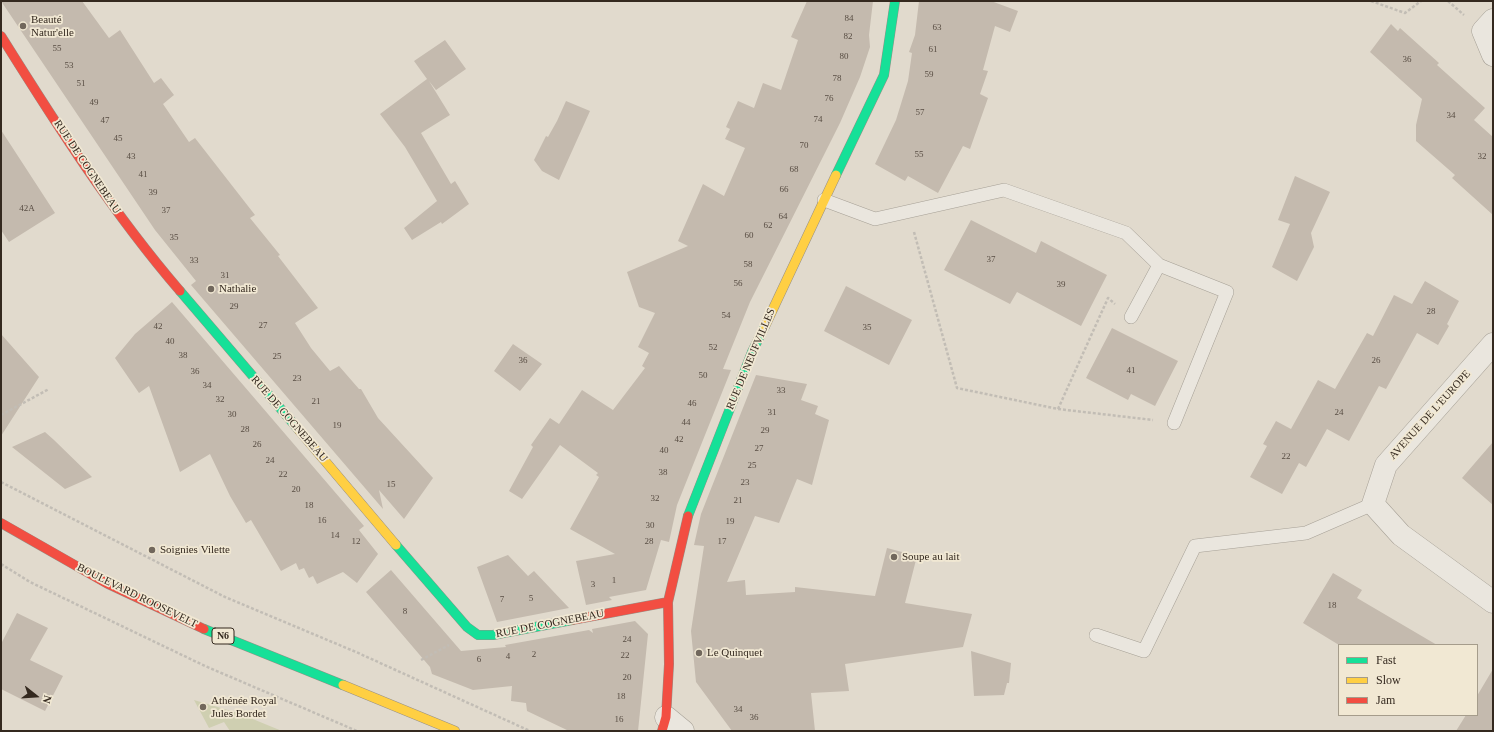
<!DOCTYPE html>
<html>
<head>
<meta charset="utf-8">
<style>
  body { margin:0 }
  #map { position:relative; width:1494px; height:732px; overflow:hidden; background:#e1dacd; font-family:Georgia,serif }
  canvas { display:block }
  .frame { position:absolute; inset:0; border:2px solid #34291f; pointer-events:none }
  .legend { position:absolute; left:1338px; top:644px; width:140px; height:72px; box-sizing:border-box; background:#f1e8d3; border:1px solid #a59c8b; margin:0; padding:5px 7px; list-style:none; font-size:12px; color:#34291f }
  .legend li { display:flex; align-items:center; gap:8px; height:20px }
  .legend b { width:20px; border:1px solid #a59c8b }
  .north { position:absolute; left:16px; top:676px; width:40px; height:40px; -webkit-text-stroke:3px #f1e8d3; paint-order:stroke; rotate:107deg; font-size:11px; font-weight:700; line-height:16px; text-align:center; color:#34291f }
  .north::after { content:''; display:block; margin:auto; width:14px; height:18px; background:#34291f; clip-path:polygon(50% 0,100% 100%,50% 72%,0 100%) }
</style>
</head>
<body>
<div id="map">
<canvas width="1494" height="732"></canvas>
<div class="frame"></div>
<ul class="legend">
<li><b style="height:5px;background:#16e098"></b>Fast</li>
<li><b style="height:5px;background:#ffcf43"></b>Slow</li>
<li><b style="height:5px;background:#f24e42"></b>Jam</li>
</ul>
<div class="north">N</div>
</div>
<script>
const ctx = document.querySelector('canvas').getContext('2d');
ctx.lineJoin = 'round';
function paint(path, color) { ctx.fillStyle = color; ctx.fill(path, 'evenodd'); }
function strokePath(path, color, width, dash) { ctx.strokeStyle = color; ctx.lineWidth = width; ctx.lineCap = dash ? 'butt' : 'round'; ctx.setLineDash(dash || []); ctx.stroke(path); }
function write(font, color, halo, rows, align = 'center') {
  ctx.font = font + ' Georgia,serif'; ctx.lineWidth = 3.5; ctx.setLineDash([]); ctx.textBaseline = 'middle'; ctx.strokeStyle = halo; ctx.fillStyle = color; for (const [text, x, y, turn = 0] of rows) {
    ctx.save(); ctx.translate(x, y); ctx.rotate((+turn || 0) * Math.PI / 180); ctx.textAlign = isNaN(turn) ? turn : align; if (halo) ctx.strokeText(text, 0, 0); ctx.fillText(text, 0, 0); ctx.restore();
  }
}
const green = new Path2D(`
  M194,700l44,13 44,18h-52l-6,-9 -15,6z`);
const building = new Path2D(`
  M1,1h81l27,37 11,-8 34,53 7,-5 13,17 -11,9 26,38 6,-4 60,77 -5,3 30,37 -2,1 40,52 -23,15 16,25 19,23 9,-5 20,23h2l17,29 55,60 -29,41 -25,-29 4,19 -192,-224 5,-4 -41,-51z
  M807,1h66l-4,34 1,12 -10,30 -20,46 -90,179 -27,67 8,1 -54,135 -8,37 -8,-2 -15,50 -37,7 3,3 -26,5 -10,-44 39,-7 -45,-25 29,-52 -3,-2 2,-2 -38,-28 -38,54 -13,-8 24,-44 -2,-2 19,-27 9,6 23,-34 31,20 32,-42 -3,-2 7,-13 -11,-6 17,-34 -16,-6 -12,-35 61,-26 -10,-5 25,-57 21,12 21,-48 -20,-9 5,-10 -4,-2 12,-26 16,7 9,-25 18,7 17,-50 -7,-3z
  M919,1h72l27,10 -8,21 -15,-6 -12,44 5,1 -8,23 8,4 -18,51 -7,-3 -25,47 -30,-17 -3,5 -30,-17 21,-44 12,-39 4,-28 -3,-1 6,-17z
  M1391,24l7,7 2,-3 39,35 -2,2 48,43 -11,12 19,17v78l-41,-37 3,-3 -39,-34v-16l6,-26 -52,-47z
  M445,40l21,29 -30,21 -7,-9 21,34 -29,18 30,51 4,-3 14,23 -27,20 -1,-2 -29,18 -8,-12 33,-27 -32,-54 -25,-33 47,-35 -13,-18z
  M566,101l24,10 -31,69 -17,-9 -8,-11 12,-24 2,1 9,-16z
  M1,130l54,83 -46,29 -8,-12z
  M1295,176l35,16 -19,41 3,14 -17,34 -25,-14 18,-43 -12,-4z
  M971,220l65,33 5,-12 66,34 -26,51 -64,-34 -7,12 -66,-34z
  M1425,281l34,20 -12,23 2,2 -11,19 -21,-12 -31,56 -7,-3 -30,55 -22,-12 -21,38 -7,-4 -17,31 -32,-17 17,-31 -4,-2 13,-23 15,8 27,-49 17,9 32,-56 6,3 21,-41 18,9z
  M846,286l66,34 -23,45 -65,-34z
  M172,302l192,224 -5,4 19,24 -21,29 -14,-11 -26,12 -4,-8 -4,2 -5,-10 -5,2 -3,-7 -15,8 -30,-51 -5,3 -16,-27 -20,-42 -30,18 -31,-86 -10,7 -24,-35 20,-24z
  M1112,328l66,33 -23,45 -24,-12 -3,6 -42,-22z
  M1,334l38,43 -38,59z
  M513,344l29,20 -22,27 -26,-20z
  M756,375l51,9 -6,16 17,6 -3,8 14,6 -17,65 -15,-6 -18,44 -24,-7 -28,66 18,-2 1,15 49,-3v-5l80,9 12,-48 30,8 -12,47 67,11 -9,33 -118,17 4,27 -38,2 4,38h-83l-36,-49 -5,-51 13,-85 -10,-1 7,-31z
  M45,432l9,8 38,37 -27,12 -53,-42z
  M1493,442v63l-31,-27z
  M508,555l20,21 6,-5 35,37 -72,14 -20,-55z
  M391,570l70,81 45,-4 -1,-2 84,-15 4,3 -1,-4 43,-8 13,13 -10,97h-69l-42,-20 -1,-8 -15,-2 1,-15 -39,4 -41,-16 -2,-7 -64,-75z
  M1333,573l29,17 -5,8 80,47h-98l-36,-22z
  M17,613l31,15 -18,32 33,16 -18,35 -44,-22v-45z
  M971,651l40,12 -2,20h-2l-3,12 -30,1z
  M1493,669v62h-37l10,-16h11v-19z`);
const path = new Path2D(`
  M1371,1l34,12 16,-12
  M1448,1l16,14
  M914,232l43,156 101,21 95,11
  M1058,409l50,-111 7,6
  M1,415l48,-26
  M1,482l224,115 131,55 174,79
  M1,564l29,18 175,84 152,65
  M421,660l28,-15`);
const lane = new Path2D(`
  M824,200l51,19 129,-29 122,43 33,32 68,27 -53,131
  M1131,317l28,-52
  M1096,635l48,16 51,-105 111,-13 67,-29`);
const street = new Path2D(`
  M1493,20l-10,11 10,24
  M1493,344l-107,121 -13,39 28,31 92,67
  M666,717l17,14`);
const fast = new Path2D(`
  M836,175l48,-100 11,-74
  M180,291l118,138
  M688,516l64,-164 13,-26
  M396,545l71,82 11,8h15l79,-15
  M204,629l139,56`);
const slow = new Path2D(`
  M765,326l71,-151
  M298,429l98,116
  M343,685l112,46`);
const jam = new Path2D(`
  M1,36c55,88 111,176 179,255
  M1,523l107,61 96,45
  M572,620l96,-18
  M662,731l4,-14 3,-53 -1,-62 20,-86`);
const markers = [
  [23,26,4,"#71675c"],
  [211,289,4,"#71675c"],
  [152,550,4,"#71675c"],
  [894,557,4,"#71675c"],
  [699,653,4,"#71675c"],
  [203,707,4,"#71675c"]
];
const numberNames = [
  ["84",849,19],
  ["63",937,28],
  ["82",848,37],
  ["55",57,49],
  ["61",933,50],
  ["80",844,57],
  ["36",1407,60],
  ["53",69,66],
  ["59",929,75],
  ["78",837,79],
  ["51",81,84],
  ["76",829,99],
  ["49",94,103],
  ["57",920,113],
  ["34",1451,116],
  ["74",818,120],
  ["47",105,121],
  ["45",118,139],
  ["70",804,146],
  ["55",919,155],
  ["43",131,157],
  ["32",1482,157],
  ["68",794,170],
  ["41",143,175],
  ["66",784,190],
  ["39",153,193],
  ["42A",27,209],
  ["37",166,211],
  ["64",783,217],
  ["62",768,226],
  ["60",749,236],
  ["35",174,238],
  ["37",991,260],
  ["33",194,261],
  ["58",748,265],
  ["31",225,276],
  ["56",738,284],
  ["39",1061,285],
  ["29",234,307],
  ["28",1431,312],
  ["54",726,316],
  ["27",263,326],
  ["42",158,327],
  ["35",867,328],
  ["40",170,342],
  ["52",713,348],
  ["38",183,356],
  ["25",277,357],
  ["36",523,361],
  ["26",1376,361],
  ["41",1131,371],
  ["36",195,372],
  ["50",703,376],
  ["23",297,379],
  ["34",207,386],
  ["33",781,391],
  ["32",220,400],
  ["21",316,402],
  ["46",692,404],
  ["31",772,413],
  ["24",1339,413],
  ["30",232,415],
  ["44",686,423],
  ["19",337,426],
  ["28",245,430],
  ["29",765,431],
  ["42",679,440],
  ["26",257,445],
  ["27",759,449],
  ["40",664,451],
  ["22",1286,457],
  ["24",270,461],
  ["25",752,466],
  ["38",663,473],
  ["22",283,475],
  ["23",745,483],
  ["15",391,485],
  ["20",296,490],
  ["32",655,499],
  ["21",738,501],
  ["18",309,506],
  ["16",322,521],
  ["19",730,522],
  ["30",650,526],
  ["14",335,536],
  ["12",356,542],
  ["28",649,542],
  ["17",722,542],
  ["1",614,581],
  ["3",593,585],
  ["5",531,599],
  ["7",502,600],
  ["18",1332,606],
  ["8",405,612],
  ["24",627,640],
  ["2",534,655],
  ["22",625,656],
  ["4",508,657],
  ["6",479,660],
  ["20",627,678],
  ["18",621,697],
  ["34",738,710],
  ["36",754,718],
  ["16",619,720]
];
const shields = [
  [223,636,22]
];
const shieldNames = [
  ["N6",223,636]
];
const poiNames = [
  ["Beauté",31,20],
  ["Natur'elle",31,33],
  ["Nathalie",219,289],
  ["Soignies Vilette",160,550],
  ["Soupe au lait",902,557],
  ["Le Quinquet",707,653],
  ["Athénée Royal",211,701],
  ["Jules Bordet",211,714]
];
const streetNames = [
  ["RUE DE COGNEBEAU",87,167,56],
  ["RUE DE NEUFVILLES",751,359,-67],
  ["AVENUE DE L'EUROPE",1430,415,-48],
  ["RUE DE COGNEBEAU",289,419,49],
  ["BOULEVARD ROOSEVELT",137,596,26],
  ["RUE DE COGNEBEAU",550,624,-11]
];
paint(green, '#cfcfb1');
paint(building, '#c4baae');
strokePath(lane, '#a6a096', 14);
strokePath(street, '#a6a096', 23);
strokePath(fast, '#968f86', 10);
strokePath(slow, '#968f86', 10);
strokePath(jam, '#968f86', 10);
strokePath(path, '#c2bdb5', 2.5, [3, 2]);
strokePath(lane, '#eae6de', 13);
strokePath(street, '#eae6de', 22);
strokePath(fast, '#16e098', 9);
strokePath(slow, '#ffcf43', 9);
strokePath(jam, '#f24e42', 9);
for (const [x, y, r, color] of markers) { const dot = new Path2D(); dot.arc(x, y, r, 0, 2 * Math.PI); ctx.fillStyle = color; ctx.fill(dot); strokePath(dot, '#f1e8d3', 1.5); }
write('9px', '#584d43', null, numberNames);
for (const [x, y, w] of shields) { const box = new Path2D(); box.roundRect(x - w / 2, y - 8, w, 16, 3); ctx.fillStyle = '#f1e8d3'; ctx.fill(box); strokePath(box, '#34291f', 1); }
write('bold 10px', '#34291f', null, shieldNames);
write('11px', '#34291f', '#f1e8d3', poiNames, 'left');
write('11px', '#34291f', '#f1e8d3', streetNames);
</script>
</body>
</html>
